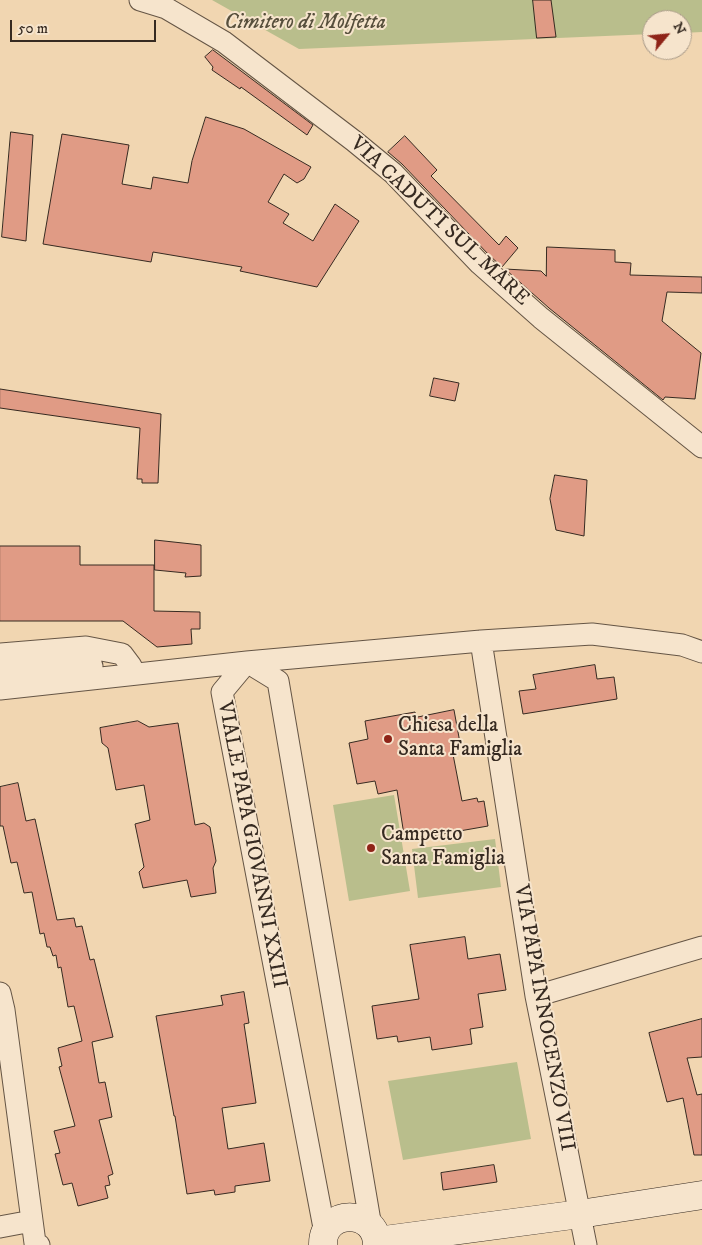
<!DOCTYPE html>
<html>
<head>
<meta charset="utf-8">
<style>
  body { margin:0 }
  #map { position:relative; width:702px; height:1245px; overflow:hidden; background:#f1d6b1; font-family:"IM FELL DW Pica",serif }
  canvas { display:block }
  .north { position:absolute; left:642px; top:10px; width:50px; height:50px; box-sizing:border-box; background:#f6e4cc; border:1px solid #a99a88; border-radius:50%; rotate:62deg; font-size:14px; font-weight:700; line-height:20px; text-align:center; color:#362a21 }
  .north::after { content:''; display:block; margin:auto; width:18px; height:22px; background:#8f2418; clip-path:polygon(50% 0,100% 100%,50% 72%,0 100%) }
  .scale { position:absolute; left:10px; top:20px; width:146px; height:22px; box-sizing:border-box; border:2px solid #362a21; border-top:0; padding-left:6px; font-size:15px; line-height:18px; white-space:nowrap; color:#362a21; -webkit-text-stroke:4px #f6e4cc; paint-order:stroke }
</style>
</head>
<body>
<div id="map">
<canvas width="702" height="1245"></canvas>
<div class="north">N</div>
<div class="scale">50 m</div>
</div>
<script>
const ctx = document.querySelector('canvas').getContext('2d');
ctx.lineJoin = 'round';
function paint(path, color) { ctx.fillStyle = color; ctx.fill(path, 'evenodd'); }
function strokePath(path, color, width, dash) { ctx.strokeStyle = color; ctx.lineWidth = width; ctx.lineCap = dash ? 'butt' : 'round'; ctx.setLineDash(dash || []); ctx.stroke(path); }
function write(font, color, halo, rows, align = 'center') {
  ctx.font = font + ' "IM FELL DW Pica",serif'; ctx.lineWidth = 4; ctx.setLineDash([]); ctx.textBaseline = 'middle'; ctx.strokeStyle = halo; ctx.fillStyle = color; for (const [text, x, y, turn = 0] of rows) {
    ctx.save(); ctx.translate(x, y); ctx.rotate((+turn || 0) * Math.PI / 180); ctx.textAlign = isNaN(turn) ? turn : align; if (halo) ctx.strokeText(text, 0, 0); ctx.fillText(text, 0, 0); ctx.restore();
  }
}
const green = new Path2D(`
  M212,0h490v32l-20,1v-13h-30v14l-353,15z
  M394,795l16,96 -61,10 -16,-96z
  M495,839l6,48 -83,11 -6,-49z
  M517,1062l14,77 -128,21 -15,-79z`);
const building = new Path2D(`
  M533,0h18l5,37 -19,1z
  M213,50l100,75 -6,10 -66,-48 -1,2 -28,-19 1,-3 -8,-10z
  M206,117l38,12 67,38 -7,12 -7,4 -13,-9 -16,28 21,12 -6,9 30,18 22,-37 24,17 -42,66 -77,-16 2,-4 -89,-15 -2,10 -108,-18 19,-110 67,11 -7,39 29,5 2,-12 35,6 4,-22z
  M11,132l22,3 -7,106 -24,-4z
  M405,136l32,34 -6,6 68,69 7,-9 12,12 -16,19 -13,-12 -87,-91 -14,-12z
  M547,247l68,3v12l16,1 -1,12 72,2v16l-35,-1 -5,29 39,32 -6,46 -30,-2 -2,3 -114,-92 -44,-39 36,2 5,5z
  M434,378l25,5 -4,18 -25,-5z
  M0,389l161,25 -3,69h-16v-4h-5l3,-51 -140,-20z
  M555,475l32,5 -3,56 -28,-6 -6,-31z
  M155,540l46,5v31l-16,1 1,-4 -31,-3z
  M0,546h80v19h74v46l46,1v17h-9l1,15 -35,3 -34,-26h-123z
  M595,665l2,14 17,-2 3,22 -94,15 -4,-23 17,-2 -3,-14z
  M454,710l6,33 -9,1 11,57 15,-3 1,4 6,-1 4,25 -57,10 -1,-4 -26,3 -7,-45 -19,4 -3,-13 -18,3 -8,-41 19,-4 -3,-18 50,-9 1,5z
  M138,721l11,6 29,-4 17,102 9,-2 6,4 6,34 -3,7 3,25 -25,4 -4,-17 -44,8 -4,-16 5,-5 -9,-43 15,-4 -6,-35 -28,5 -8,-42 -6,-5 -2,-15z
  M18,783l8,38 9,-2 22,101 17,-2 2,9 6,-1 8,34 4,-1 19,78 -21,5 7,41 6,-1 7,35 -13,3 14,54 -5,2 2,9 -5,1 3,12 -30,8 -6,-23 -9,2 -8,-31 5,-1 -6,-22 21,-5 -16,-59 3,-1 -4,-18 24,-7 -8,-35 -6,1 -7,-40 -3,1 -2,-13 -3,1 -3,-9h-3l-3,-14 -4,1 -8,-42 -8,1 -7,-31 -6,1 -8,-37h-3v-39z
  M465,937l3,22 32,-5 6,36 -28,4 5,33 -13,2 2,15 -40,6 -2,-13 -32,5 -1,-6 -20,3 -5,-33 47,-7 -9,-54z
  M244,992l5,31 -5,1 12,79 -34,5 6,41 36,-6 6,38 -35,5v6l-20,3 -1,-5 -27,4 -12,-78h-1l-18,-100 67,-11 -2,-9z
  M702,1019v38l-15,1 10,37 5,-1v61h-8l-11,-57 -16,4 -18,-69z
  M494,1165l3,17 -54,8 -2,-17z`);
const minor = new Path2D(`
  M140,0l26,8 58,34 130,99 39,32 87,91 61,54 161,129
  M481,641l55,355 50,249
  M0,654l86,-7 36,7 9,12
  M247,662l31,19 93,546
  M247,662l-25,30 103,541
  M0,672l92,-6
  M0,689l247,-27 234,-21 111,-7 90,11 20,7
  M0,993l4,17 31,233 4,2
  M536,996l166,-49
  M0,1227l32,-6`);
const secondary = new Path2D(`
  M377,1241l203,-27 122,-19
  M323,1245c-1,-37 54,-37 54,0`);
const markers = [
  [388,739,5,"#8f2418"],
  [371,848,5,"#8f2418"]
];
const parkNames = [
  ["Cimitero di Molfetta",305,24]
];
const streetNames = [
  ["VIA CADUTI SUL MARE",439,222,43],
  ["VIALE PAPA GIOVANNI XXIII",251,845,79],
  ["VIA PAPA INNOCENZO VIII",543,1018,80]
];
const poiNames = [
  ["Chiesa della",398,727],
  ["Santa Famiglia",398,751],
  ["Campetto",381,836],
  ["Santa Famiglia",381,860]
];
paint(green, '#b9be8c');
paint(building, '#e09b85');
strokePath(building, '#362a21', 1);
strokePath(minor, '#655545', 23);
strokePath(secondary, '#362a21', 29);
strokePath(minor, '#f6e4cc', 21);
strokePath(secondary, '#f6e4cc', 28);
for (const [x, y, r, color] of markers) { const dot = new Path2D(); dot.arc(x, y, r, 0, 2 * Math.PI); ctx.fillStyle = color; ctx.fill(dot); strokePath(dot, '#f6e4cc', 2); }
write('italic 21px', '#574f3c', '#f6e4cc', parkNames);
write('21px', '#362a21', '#f6e4cc', streetNames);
write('21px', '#362a21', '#f6e4cc', poiNames, 'left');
</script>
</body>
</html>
